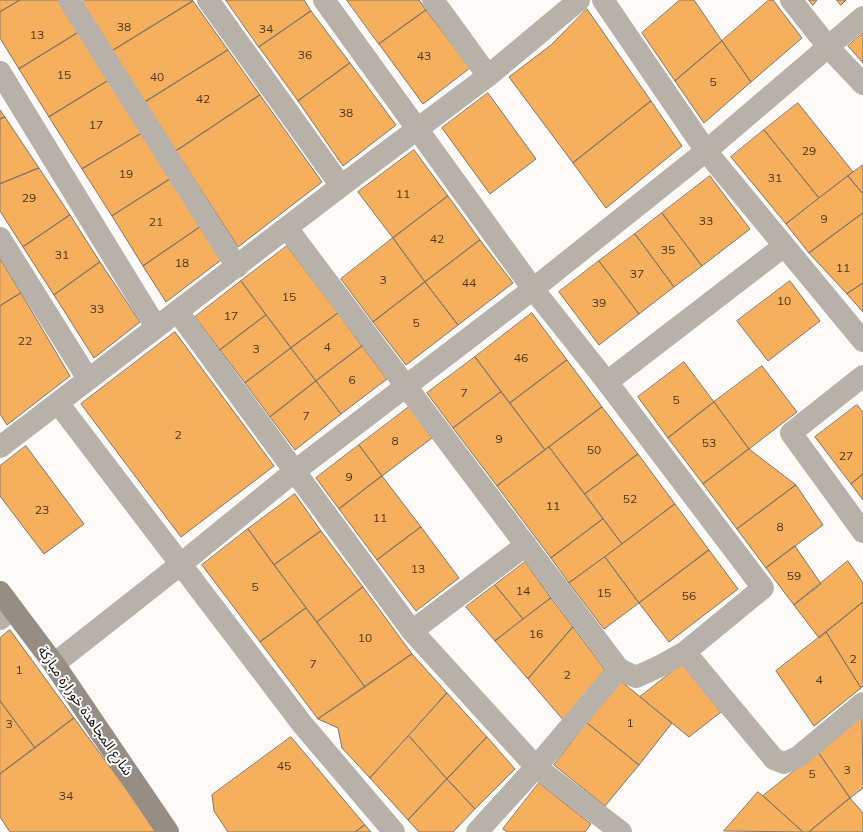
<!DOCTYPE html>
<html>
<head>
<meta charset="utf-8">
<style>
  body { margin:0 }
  canvas { display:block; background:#fdfaf7 }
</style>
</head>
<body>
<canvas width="863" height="832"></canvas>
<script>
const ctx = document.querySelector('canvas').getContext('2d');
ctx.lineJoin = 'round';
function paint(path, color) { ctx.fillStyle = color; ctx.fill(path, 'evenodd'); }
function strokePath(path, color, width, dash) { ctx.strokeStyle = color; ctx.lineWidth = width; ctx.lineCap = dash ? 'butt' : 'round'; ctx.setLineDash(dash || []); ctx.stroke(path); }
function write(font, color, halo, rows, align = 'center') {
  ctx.font = font + ' Mulish,"Noto Sans Arabic",sans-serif'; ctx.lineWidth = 4; ctx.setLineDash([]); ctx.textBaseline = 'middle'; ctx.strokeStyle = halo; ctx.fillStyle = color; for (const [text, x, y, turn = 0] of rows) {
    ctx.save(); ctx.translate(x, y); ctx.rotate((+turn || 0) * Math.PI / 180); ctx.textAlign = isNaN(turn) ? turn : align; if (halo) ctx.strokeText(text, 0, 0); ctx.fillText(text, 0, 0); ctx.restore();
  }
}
const building = new Path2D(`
  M0,0h20l-20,12z
  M20,0h39l20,32 -60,37 -19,-31v-26z
  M85,0h107l1,1 -81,50 -31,-48z
  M226,0h78l7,11 -52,36z
  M347,0h72l7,10 -47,34z
  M680,0h14l28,41 -47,40 -33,-48z
  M769,0h4l29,38 -51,44 -29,-41z
  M809,0h8l-4,5z
  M837,0h9l-5,5z
  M193,1l35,49 -83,52 -33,-51z
  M587,9l64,92 -78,62 -64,-86 42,-32z
  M426,10l44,58 -47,36 -44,-60z
  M311,11l39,52 -52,38 -39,-54z
  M79,32l30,48 -60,37 -30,-48z
  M863,33v30l-15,-17z
  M722,41l29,41 -47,41 -29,-42z
  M228,50l32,45 -84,56 -31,-49z
  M350,63l46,62 -53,41 -45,-65z
  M109,80l33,53 -60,36 -33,-52z
  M488,93l48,66 -46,35 -48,-66z
  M260,95l62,87 -84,65 -62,-96z
  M651,101l31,45 -76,62 -33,-45z
  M798,103l55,69 -34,26 -55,-68z
  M0,110l5,7 -5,2z
  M5,117l34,51 -39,16v-65z
  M764,130l55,68 -33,26 -55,-67z
  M142,133l28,46 -58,37 -30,-47z
  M414,150l34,46 -55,42 -35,-46z
  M863,165v29l-15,-18z
  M39,168l31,47 -47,32 -23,-36v-27z
  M710,176l40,53 -48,37 -40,-53z
  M848,176l15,18v19l-54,40 -23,-29z
  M170,179l30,48 -57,39 -31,-50z
  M448,196l32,44 -55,42 -32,-44z
  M662,213l40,53 -28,21 -39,-53z
  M863,213v70l-16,11 -38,-41z
  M70,215l30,47 -46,33 -31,-48z
  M200,227l21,33 -55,42 -23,-36z
  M635,234l39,53 -35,27 -40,-53z
  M393,238l32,44 -52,40 -32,-43z
  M480,240l33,43 -55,42 -33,-43z
  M287,246l51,67 -47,35 -50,-67z
  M0,259l21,34 -21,13z
  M599,261l40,53 -40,31 -40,-53z
  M100,262l40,60 -46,36 -40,-63z
  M241,281l25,34 -46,35 -25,-33z
  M790,281l30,40 -52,40 -31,-40z
  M425,282l33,43 -52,40 -33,-43z
  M863,283v29l-16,-18z
  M21,293l49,83 -63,49 -7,-11v-108z
  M338,313l24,33 -46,35 -25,-33z
  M532,313l35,47 -57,43 -35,-46z
  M266,315l25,33 -46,35 -25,-33z
  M175,332l99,134 -93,71 -100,-133z
  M362,346l25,33 -46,35 -25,-33z
  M291,348l25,33 -46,36 -25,-34z
  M475,357l26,35 -48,36 -26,-35z
  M567,360l35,47 -57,43 -35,-47z
  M684,362l30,40 -46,36 -30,-41z
  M762,366l35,46 -48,37 -35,-47z
  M316,381l25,33 -46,36 -25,-33z
  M501,392l44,58 -48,36 -44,-58z
  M714,402l35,47 -46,35 -35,-46z
  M857,405l6,7v62l-12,10 -36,-47z
  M409,407l23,31 -50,38 -23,-31z
  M602,407l36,47 -53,40 -36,-47z
  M359,445l23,31 -43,33 -23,-31z
  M26,446l58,78 -40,30 -44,-58v-30z
  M549,447l54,72 -52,39 -54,-72z
  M749,449l47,36 -59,44 -34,-45z
  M638,454l37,50 -53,40 -37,-50z
  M863,474v26l-12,-16z
  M382,476l39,51 -44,33 -38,-51z
  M796,485l27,40 -57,43 -29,-39z
  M295,494l26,37 -47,34 -26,-36z
  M675,504l34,46 -70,53 -34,-46z
  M603,519l19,25 -53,39 -18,-25z
  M421,527l38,51 -43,33 -39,-51z
  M248,529l58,79 -46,34 -58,-77z
  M321,531l42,56 -46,35 -43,-57z
  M795,546l26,38 -27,21 -28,-37z
  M709,550l29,39 -69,53 -30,-39z
  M605,557l34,46 -35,26 -35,-46z
  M848,561l15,22v19l-44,36 -25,-33z
  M525,562l26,36 -28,21 -28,-34z
  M495,585l28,34 -28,22 -29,-34z
  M363,587l49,67 -47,33 -48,-65z
  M551,598l22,29 -45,52 -33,-38z
  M863,602v84l-2,2 -35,-56z
  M306,608l59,79 -47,32 -58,-77z
  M573,627l33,44 -41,51 -37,-43z
  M10,630l64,88 -39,30 -35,-47v-63z
  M826,632l35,56 -47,38 -38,-55z
  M412,654l35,39 -77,85 -28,-30 -4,-20 -20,-9z
  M682,664l39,48 -32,25 -49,-40z
  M621,681l51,42 -33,42 -52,-42z
  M447,693l40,44 -40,42 -38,-43z
  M0,701l35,47 -35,26z
  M862,717l1,71 -13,10 -32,-46z
  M74,718l84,114h-148l-10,-15v-43z
  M587,723l52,42 -34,41 -51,-41z
  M409,736l38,43 -39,41 -38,-42z
  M291,737l74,88 -10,7h-127l-14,-21 -2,-16z
  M487,737l28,32 -40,40 -28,-30z
  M818,752l32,46 -41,34h-6l-40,-36z
  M447,779l28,30 -22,23h-34l-11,-12z
  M539,783l52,41 -6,8h-78l-4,-3z
  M758,792l5,4 40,36 -79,-1z
  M850,798l13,15v19h-54z
  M365,825l6,7h-16z`);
const street = new Path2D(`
  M69,0l168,267
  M208,0l133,186
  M603,0l103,151 157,190
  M791,0l38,48 34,36
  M0,72l156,255
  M488,76l91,-76
  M287,228l332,441 17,8 24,-11 25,-14 78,-64 -156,-206 -74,-93 -209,-289
  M0,238l88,141
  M178,312l234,319 124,136 85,65
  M863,376l-72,57 72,99
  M607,382l177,-136
  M58,403l245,322 91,107
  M0,447l341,-261 147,-110 -55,-76
  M0,619l12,-10
  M412,631l114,-86
  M685,652l89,107 10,4 14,-6 65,-54
  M54,664l127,-100 114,-93 238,-182 173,-138 157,-134
  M477,832l59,-65 83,-98`);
const secondary = new Path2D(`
  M0,592l54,72 114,168`);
const numberNames = [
  ["38",124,27],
  ["34",266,29],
  ["13",37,35],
  ["36",305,55],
  ["43",424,56],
  ["15",64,75],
  ["40",157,77],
  ["5",713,82],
  ["42",203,99],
  ["38",346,113],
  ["17",96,125],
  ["29",809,151],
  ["19",126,174],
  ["31",775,178],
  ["11",403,194],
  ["29",29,198],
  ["9",824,219],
  ["33",706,221],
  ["21",156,222],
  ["42",437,239],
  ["35",668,250],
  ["31",62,255],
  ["18",182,263],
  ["11",843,268],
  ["37",637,274],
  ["3",383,280],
  ["44",469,283],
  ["15",289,297],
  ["10",784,301],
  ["39",599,303],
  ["33",97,309],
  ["17",231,316],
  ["5",416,323],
  ["22",25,341],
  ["4",327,347],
  ["3",256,349],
  ["46",521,358],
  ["6",352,380],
  ["7",464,393],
  ["5",676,400],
  ["7",306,416],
  ["2",178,435],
  ["9",499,439],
  ["8",395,441],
  ["53",709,443],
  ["50",594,450],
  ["27",846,456],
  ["9",349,477],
  ["52",630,499],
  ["11",553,506],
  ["23",42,510],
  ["11",380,518],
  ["8",780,527],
  ["13",418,569],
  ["59",794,576],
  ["5",255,587],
  ["14",523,591],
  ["15",604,593],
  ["56",689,596],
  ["16",536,634],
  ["10",365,638],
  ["2",853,659],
  ["7",313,664],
  ["1",19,670],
  ["2",567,675],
  ["4",819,680],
  ["1",630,723],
  ["3",9,724],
  ["45",284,766],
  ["3",847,770],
  ["5",812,774],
  ["34",66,796]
];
const streetNames = [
  ["شارع المجاهدة خورارة مباركة",85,711,55]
];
paint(building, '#f6af5d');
strokePath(building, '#807467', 1);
strokePath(street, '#b7b1aa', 22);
strokePath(secondary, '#968d84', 22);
write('12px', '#4a351d', null, numberNames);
write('14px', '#110c08', '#fff', streetNames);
</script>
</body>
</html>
